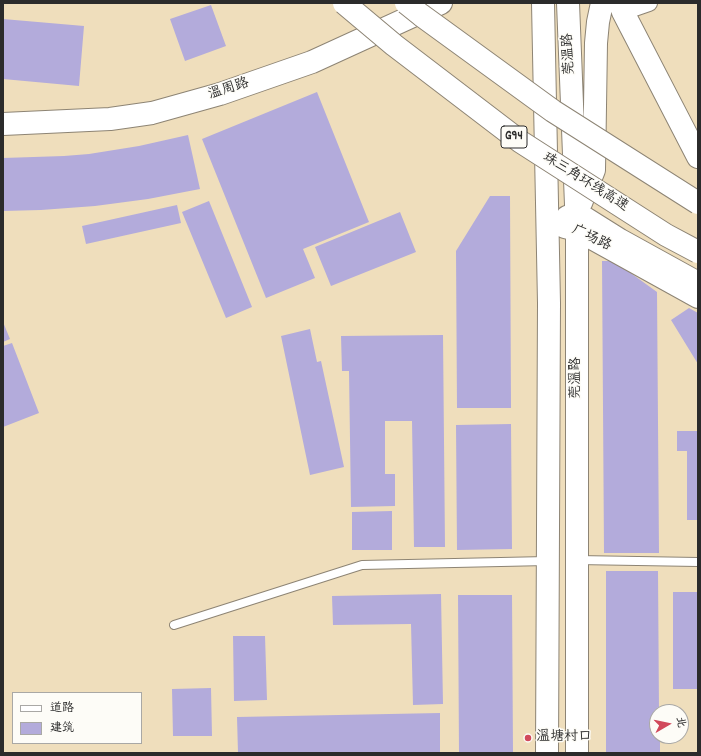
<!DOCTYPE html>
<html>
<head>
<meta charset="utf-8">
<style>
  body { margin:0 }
  #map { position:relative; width:701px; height:756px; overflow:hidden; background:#efdebc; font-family:Dekko,"LXGW WenKai TC",sans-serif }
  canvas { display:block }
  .frame { position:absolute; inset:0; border:4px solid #2b2b2b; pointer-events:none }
  .legend { position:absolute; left:12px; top:692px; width:130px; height:52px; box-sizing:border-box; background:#fdfcf7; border:1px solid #a9a8a5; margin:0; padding:5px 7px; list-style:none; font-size:12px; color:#2b2b2b }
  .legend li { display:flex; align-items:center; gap:8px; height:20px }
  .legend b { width:20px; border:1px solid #a9a8a5 }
  .north { position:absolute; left:649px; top:704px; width:40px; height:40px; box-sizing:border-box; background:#fdfcf7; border:1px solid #a9a8a5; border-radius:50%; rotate:81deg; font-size:11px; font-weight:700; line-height:16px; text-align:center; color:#2b2b2b }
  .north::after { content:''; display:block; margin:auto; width:14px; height:18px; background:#d1495b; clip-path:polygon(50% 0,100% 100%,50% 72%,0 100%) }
</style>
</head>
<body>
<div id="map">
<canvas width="701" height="756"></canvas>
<div class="frame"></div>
<ul class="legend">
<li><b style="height:5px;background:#fff"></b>道路</li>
<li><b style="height:11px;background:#b3abdb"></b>建筑</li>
</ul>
<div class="north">北</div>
</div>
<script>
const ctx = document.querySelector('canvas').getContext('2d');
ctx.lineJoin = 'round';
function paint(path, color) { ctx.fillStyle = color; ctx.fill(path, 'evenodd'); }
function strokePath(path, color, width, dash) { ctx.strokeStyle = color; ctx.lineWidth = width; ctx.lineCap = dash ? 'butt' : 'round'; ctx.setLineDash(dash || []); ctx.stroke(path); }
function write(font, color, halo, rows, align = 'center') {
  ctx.font = font + ' Dekko,"LXGW WenKai TC",sans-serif'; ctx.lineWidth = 3; ctx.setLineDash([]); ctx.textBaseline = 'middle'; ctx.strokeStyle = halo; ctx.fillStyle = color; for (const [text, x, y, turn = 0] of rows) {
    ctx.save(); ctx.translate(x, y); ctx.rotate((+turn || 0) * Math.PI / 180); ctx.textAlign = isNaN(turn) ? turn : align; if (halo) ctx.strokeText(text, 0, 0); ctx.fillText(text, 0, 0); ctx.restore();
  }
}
const building = new Path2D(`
  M211,5l15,41 -41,15 -15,-42z
  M3,19l81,7 -5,60 -76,-7z
  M317,92l52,130 -66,27 12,29 -49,20 -64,-159z
  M188,135l12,54 -52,10 -53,7 -54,4 -38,1v-53l61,-2 25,-2 50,-8z
  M490,196h20l1,212h-54l-1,-157z
  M209,201l43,106 -26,11 -44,-106z
  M177,205l4,18 -95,21 -4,-18z
  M400,212l16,40 -85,34 -16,-39z
  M602,261h12l43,31 2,261h-55z
  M689,308l9,5v51l-27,-44z
  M3,322l7,17 -7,3z
  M310,329l7,33 4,-1 23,106 -34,8 -29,-139z
  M443,335l2,212h-31l-2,-126h-27v53h10v32l-44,1 -2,-136h-7l-1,-35z
  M12,343l27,70 -36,14v-81z
  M511,424l1,125 -55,1 -1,-125z
  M677,431h21v89h-11v-69h-10z
  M392,511v39h-40v-38z
  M606,571h52l1,141h-2v24h3v17h-54z
  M673,592h25v97h-25z
  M441,594l2,110 -30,1 -2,-81 -78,1 -1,-29z
  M458,595h54l1,158h-54z
  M233,636h32l2,64 -33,1z
  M211,688l1,48h-39l-1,-47z
  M440,713v40h-202l-1,-36z`);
const lane = new Path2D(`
  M577,560l121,2
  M174,625l188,-60 185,-4`);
const street = new Path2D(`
  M623,12l26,-9`);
const secondary = new Path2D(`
  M543,3l6,300 -2,450
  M568,3l9,227v523
  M620,3l3,9 75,145
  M3,124l107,-5 42,-6 68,-19 92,-32 129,-59
  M581,203l13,-33 2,-127 2,-21 4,-19
  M567,217l10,-4 43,27 78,43
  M565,227l12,3 121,67`);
const highwayBridge = new Path2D(`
  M344,3l50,42 127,97 145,93 32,17
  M406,3l15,12 132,96 145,92`);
const markers = [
  [528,738,4,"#d1495b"]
];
const shields = [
  [514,137,26]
];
const shieldNames = [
  ["G94",514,137]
];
const streetNames = [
  ["莞温路",570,54,-93],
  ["温周路",229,90,-18],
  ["珠三角环线高速",585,183,32],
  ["广场路",591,239,25],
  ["莞温路",577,378,-90]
];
const poiNames = [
  ["温塘村口",536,738]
];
paint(building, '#b3abdb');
strokePath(lane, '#8d8474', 10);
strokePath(street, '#8d8474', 18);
strokePath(secondary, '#8d8474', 24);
strokePath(lane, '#fff', 8);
strokePath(street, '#fff', 16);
strokePath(secondary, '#fff', 22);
strokePath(highwayBridge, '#8d8474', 24, []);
strokePath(highwayBridge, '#fff', 22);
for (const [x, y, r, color] of markers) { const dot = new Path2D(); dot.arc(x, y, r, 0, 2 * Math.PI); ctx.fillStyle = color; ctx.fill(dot); strokePath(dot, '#fdfcf7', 1.5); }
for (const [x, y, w] of shields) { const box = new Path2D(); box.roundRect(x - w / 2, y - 11, w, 22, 3); ctx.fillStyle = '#fdfcf7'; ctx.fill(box); strokePath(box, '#2b2b2b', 1); }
write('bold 13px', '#2b2b2b', null, shieldNames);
write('14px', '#2b2b2b', '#fdfcf7', streetNames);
write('14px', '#2b2b2b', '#fdfcf7', poiNames, 'left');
</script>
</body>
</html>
